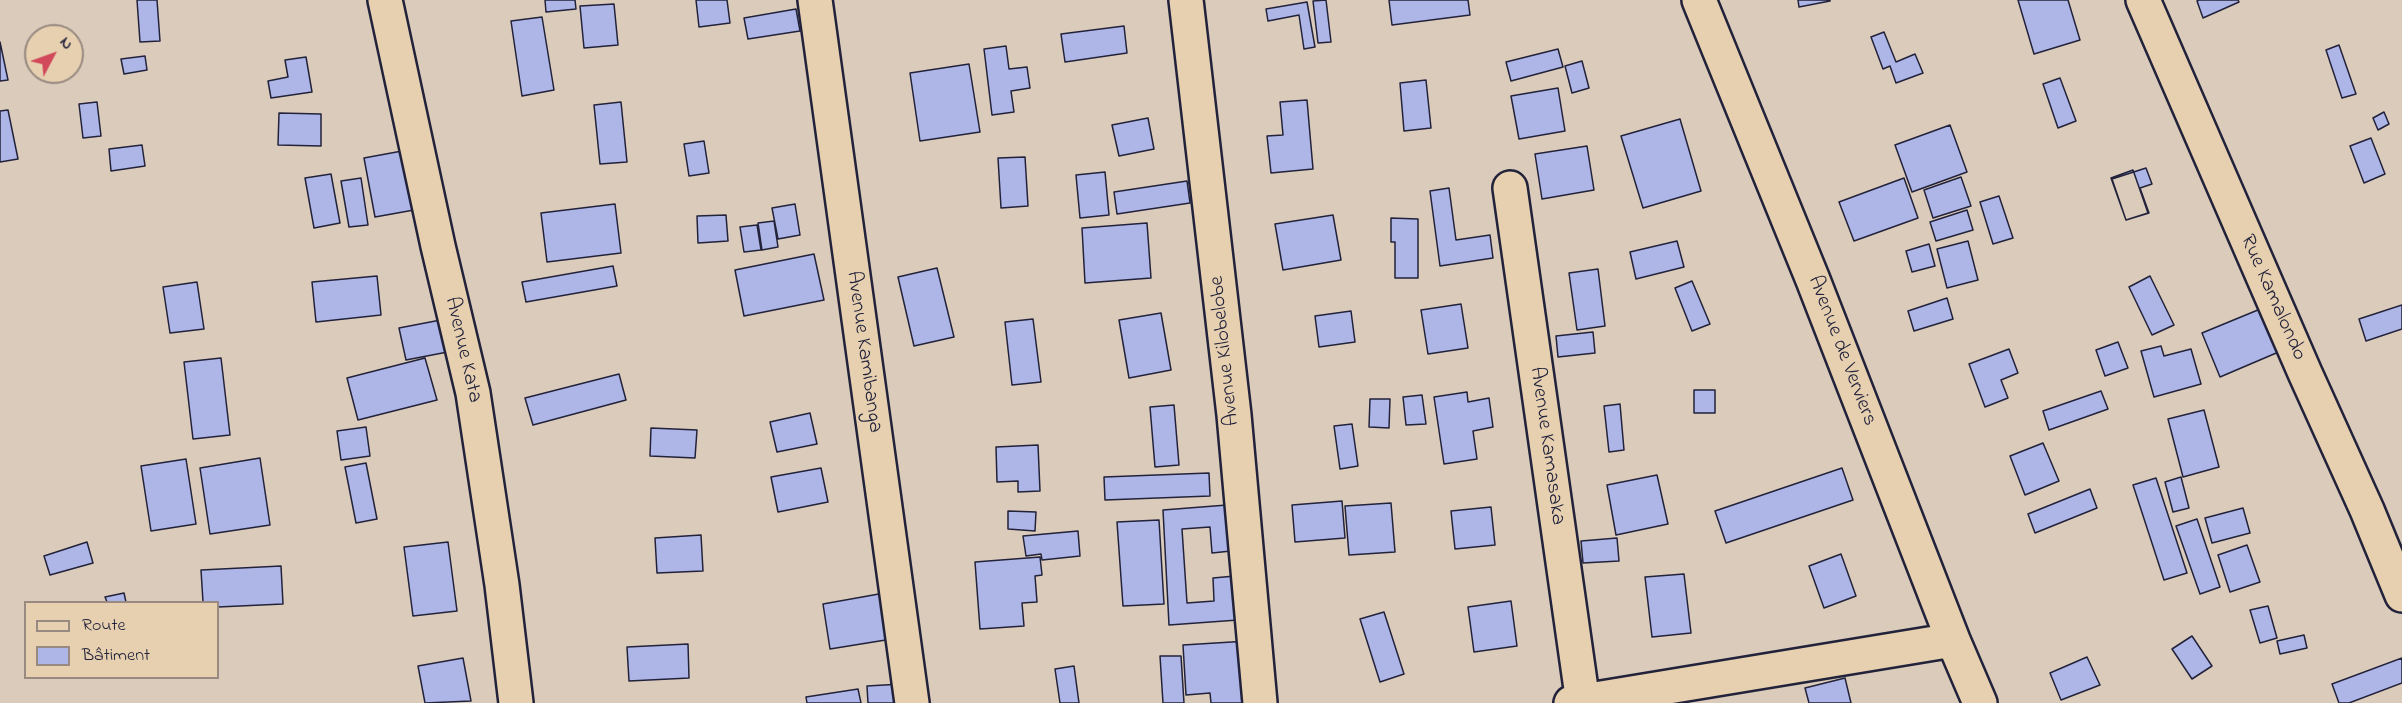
<!DOCTYPE html>
<html>
<head>
<meta charset="utf-8">
<style>
  body { margin:0 }
  #map { position:relative; width:2402px; height:703px; overflow:hidden; background:#dbcbbb; font-family:"Indie Flower",sans-serif }
  canvas { display:block }
  .legend { position:absolute; left:24px; top:601px; width:195px; height:78px; box-sizing:border-box; background:#e6d0b0; border:2px solid #988a81; margin:0; padding:8px 10px; list-style:none; font-size:18px; color:#22223b }
  .legend li { display:flex; align-items:center; gap:12px; height:30px }
  .legend b { width:30px; border:2px solid #988a81 }
  .north { position:absolute; left:24px; top:24px; width:60px; height:60px; box-sizing:border-box; background:#e6d0b0; border:2px solid #988a81; border-radius:50%; rotate:49deg; font-size:16px; font-weight:700; line-height:24px; text-align:center; color:#22223b }
  .north::after { content:''; display:block; margin:auto; width:21px; height:27px; background:#d1495b; clip-path:polygon(50% 0,100% 100%,50% 72%,0 100%) }
</style>
</head>
<body>
<div id="map">
<canvas width="2402" height="703"></canvas>
<ul class="legend">
<li><b style="height:8px;background:#e6d0b0"></b>Route</li>
<li><b style="height:16px;background:#aeb6e7"></b>Bâtiment</li>
</ul>
<div class="north">N</div>
</div>
<script>
const ctx = document.querySelector('canvas').getContext('2d');
ctx.lineJoin = 'round';
function paint(path, color) { ctx.fillStyle = color; ctx.fill(path, 'evenodd'); }
function strokePath(path, color, width, dash) { ctx.strokeStyle = color; ctx.lineWidth = width; ctx.lineCap = dash ? 'butt' : 'round'; ctx.setLineDash(dash || []); ctx.stroke(path); }
function write(font, color, halo, rows, align = 'center') {
  ctx.font = font + ' "Indie Flower",sans-serif'; ctx.lineWidth = 4.5; ctx.setLineDash([]); ctx.textBaseline = 'middle'; ctx.strokeStyle = halo; ctx.fillStyle = color; for (const [text, x, y, turn = 0] of rows) {
    ctx.save(); ctx.translate(x, y); ctx.rotate((+turn || 0) * Math.PI / 180); ctx.textAlign = isNaN(turn) ? turn : align; if (halo) ctx.strokeText(text, 0, 0); ctx.fillText(text, 0, 0); ctx.restore();
  }
}
const building = new Path2D(`
  M137,0h20l3,41 -20,1z
  M545,0h30l1,9 -30,3z
  M696,0h31l3,23 -31,4z
  M1326,0l5,42 -13,1 -5,-42z
  M1389,0h79l2,15 -78,10z
  M1798,0h32v1l-31,6z
  M2018,0h50l12,40 -46,14z
  M2199,0h39l1,2 -36,16 -6,-17z
  M1307,2l8,45 -11,2 -5,-34 -31,6 -2,-12z
  M614,4l4,41 -34,3 -4,-42z
  M796,9l4,22 -52,8 -4,-21z
  M542,17l12,73 -32,6 -11,-75z
  M1124,26l3,27 -62,9 -4,-28z
  M1884,32l12,30 19,-8 8,19 -27,10 -6,-17 -7,3 -12,-32z
  M0,42l8,38 -8,1z
  M2339,45l17,49 -14,4 -16,-48z
  M1006,46l3,23 18,-2 3,21 -19,3 3,21 -22,3 -8,-66z
  M1558,49l5,18 -52,14 -5,-19z
  M145,56l2,14 -23,4 -3,-15z
  M306,57l6,35 -41,6 -3,-17 20,-4 -3,-17z
  M1582,61l7,27 -17,5 -7,-27z
  M969,64l11,68 -60,9 -10,-68z
  M2060,78l16,43 -18,7 -15,-44z
  M1426,80l5,48 -27,3 -4,-48z
  M1558,88l7,43 -46,8 -8,-43z
  M1307,100l6,69 -42,4 -4,-37 16,-1 -3,-33z
  M97,102l4,34 -18,2 -4,-34z
  M621,102l6,60 -27,2 -6,-59z
  M8,110l10,49 -18,3v-51z
  M2384,112l5,12 -11,6 -5,-12z
  M279,113l42,1v32l-43,-1z
  M1148,118l6,31 -35,7 -7,-31z
  M1680,119l21,72 -58,17 -22,-72z
  M1950,125l17,47 -55,20 -17,-47z
  M2371,138l14,36 -21,9 -14,-37z
  M704,141l5,32 -20,3 -5,-32z
  M142,145l3,21 -34,5 -2,-22z
  M1587,146l7,44 -52,9 -7,-45z
  M402,151l12,59 -39,7 -11,-59z
  M1025,157l3,49 -27,2 -3,-50z
  M2146,168l6,16 -12,4 9,25 -23,7 -14,-41z
  M2133,170l15,43 -22,7 -15,-42z
  M1105,172l4,43 -29,3 -4,-43z
  M331,174l9,49 -26,5 -9,-50z
  M1961,177l10,29 -38,12 -9,-28z
  M361,178l7,47 -19,2 -8,-46z
  M1904,178l14,40 -64,23 -15,-39z
  M1187,181l3,22 -73,11 -3,-22z
  M1449,188l7,52 34,-5 3,23 -53,8 -10,-75z
  M1999,196l14,42 -20,6 -13,-42z
  M615,204l6,49 -74,9 -6,-49z
  M795,204l5,31 -22,4 -6,-31z
  M1967,210l6,20 -37,11 -6,-19z
  M726,215l2,26 -30,2 -1,-27z
  M1333,215l8,45 -58,10 -8,-46z
  M1391,218l27,1v59h-23v-36h-4z
  M774,221l4,26 -16,3 -4,-27z
  M1147,223l4,55 -66,5 -3,-55z
  M757,225l4,25 -17,2 -4,-25z
  M1677,241l7,26 -48,12 -6,-27z
  M1968,241l10,39 -31,8 -10,-39z
  M1929,244l6,22 -23,6 -6,-21z
  M814,254l10,46 -80,16 -9,-46z
  M613,266l4,20 -91,16 -4,-20z
  M937,268l17,69 -40,9 -16,-69z
  M1598,269l7,57 -28,4 -8,-57z
  M377,276l4,39 -65,7 -4,-40z
  M2150,276l24,49 -22,10 -23,-48z
  M1692,281l18,43 -18,7 -17,-43z
  M197,282l7,47 -34,4 -7,-46z
  M1947,298l6,21 -39,12 -6,-20z
  M1461,304l7,44 -40,6 -7,-44z
  M2270,305l18,43 -68,29 -18,-44z
  M2402,305v24l-36,12 -7,-22z
  M1351,311l4,31 -36,5 -4,-31z
  M1161,313l10,57 -42,8 -10,-58z
  M451,318l7,32 -52,10 -7,-32z
  M1033,319l8,63 -29,3 -7,-63z
  M1593,332l2,21 -37,4 -2,-21z
  M2118,342l10,26 -23,8 -9,-26z
  M2161,346l3,10 27,-7 10,35 -47,13 -13,-46z
  M2009,349l9,24 -17,7 7,18 -23,9 -16,-43z
  M221,358l9,77 -37,4 -9,-77z
  M425,358l12,42 -79,20 -11,-42z
  M619,374l7,26 -93,25 -8,-27z
  M1694,390h21v23h-21z
  M2101,391l7,18 -59,21 -6,-19z
  M1467,392l1,10 21,-4 4,29 -20,4 4,28 -33,5 -10,-67z
  M1422,395l4,29 -20,1 -3,-28z
  M1370,399h20l-1,29 -20,-1z
  M1620,404l4,46 -15,2 -5,-46z
  M1174,405l5,60 -24,2 -5,-60z
  M2204,410l15,57 -36,10 -15,-58z
  M810,413l7,31 -40,8 -7,-30z
  M1352,424l6,42 -18,3 -6,-43z
  M366,427l4,29 -29,4 -4,-29z
  M651,428l46,2 -2,28 -45,-2z
  M2043,443l16,38 -34,14 -15,-39z
  M1038,445l2,46 -22,1v-11l-21,1 -1,-35z
  M260,458l10,67 -60,9 -10,-66z
  M186,459l10,65 -45,7 -10,-65z
  M366,463l11,56 -21,4 -11,-56z
  M821,468l7,34 -50,10 -7,-35z
  M1842,468l11,32 -127,43 -11,-32z
  M1209,473l1,23 -105,4 -1,-23z
  M1657,475l11,49 -52,11 -9,-50z
  M2181,477l8,31 -16,4 -8,-30z
  M2156,478l31,95 -23,7 -31,-95z
  M2090,489l7,19 -62,25 -7,-19z
  M1342,501l3,37 -50,4 -3,-37z
  M1391,503l4,49 -46,3 -4,-49z
  M1227,505l4,46 -19,2 -2,-26 -28,2 5,74 27,-2 -1,-23 22,-2 3,44 -69,5 -6,-115z
  M1491,507l4,38 -40,4 -4,-38z
  M2243,508l7,25 -38,10 -7,-25z
  M1008,511l28,1 -1,19 -27,-2z
  M2197,519l23,68 -20,7 -24,-68z
  M1159,520l5,84 -41,2 -6,-84z
  M1078,531l2,25 -38,4 -1,-6 -15,2 -3,-20z
  M701,535l2,36 -46,2 -2,-35z
  M1617,538l2,23 -36,2 -2,-22z
  M87,542l6,21 -43,12 -6,-19z
  M448,542l9,69 -44,5 -9,-69z
  M2247,545l13,37 -30,10 -12,-37z
  M1841,554l15,42 -32,12 -15,-42z
  M1040,557l2,18 -7,1 2,26 -15,1 2,23 -44,3 -5,-67z
  M281,566l2,38 -65,3v-5h-15l-2,-32z
  M1684,574l7,59 -39,4 -7,-60z
  M890,592l8,46 -68,11 -7,-45z
  M124,593l2,9h-19l-2,-5z
  M1511,601l6,45 -43,6 -6,-45z
  M2268,606l9,32 -17,5 -10,-33z
  M1384,612l20,62 -24,8 -20,-63z
  M2304,635l3,13 -27,6 -3,-13z
  M2192,636l20,30 -20,13 -20,-30z
  M1248,641l4,62h-41l-1,-10 -24,2 -3,-50z
  M688,644l1,34 -60,3 -2,-34z
  M1160,656h21l3,47h-21z
  M2087,657l13,28 -39,15 -11,-27z
  M463,658l8,43 -46,2 -7,-37z
  M2402,658v25l-53,20h-10l-7,-19z
  M1074,666l5,37h-19l-5,-34z
  M1845,678l6,25h-42l-4,-15z
  M902,684l1,19h-35l-1,-17z
  M858,689l3,14h-54l-1,-6z`);
const minor = new Path2D(`
  M385,0l53,246 35,147 29,192 14,118
  M815,0l97,703
  M1186,0l48,415 26,288
  M1699,0l114,280 140,360 27,63
  M2143,0l162,373 62,137 35,85
  M1510,188l73,515
  M1571,703l382,-63`);
const streetNames = [
  ["Rue Kamalondo",2272,298,66],
  ["Avenue Kata",462,350,77],
  ["Avenue Kilobelobe",1226,351,-96],
  ["Avenue de Verviers",1841,351,69],
  ["Avenue Kamibanga",863,352,82],
  ["Avenue Kamasaka",1546,446,82]
];
paint(building, '#aeb6e7');
strokePath(building, '#22223b', 1.5);
strokePath(minor, '#22223b', 38);
strokePath(minor, '#e6d0b0', 33);
write('21px', '#22223b', '#e6d0b0', streetNames);
</script>
</body>
</html>
